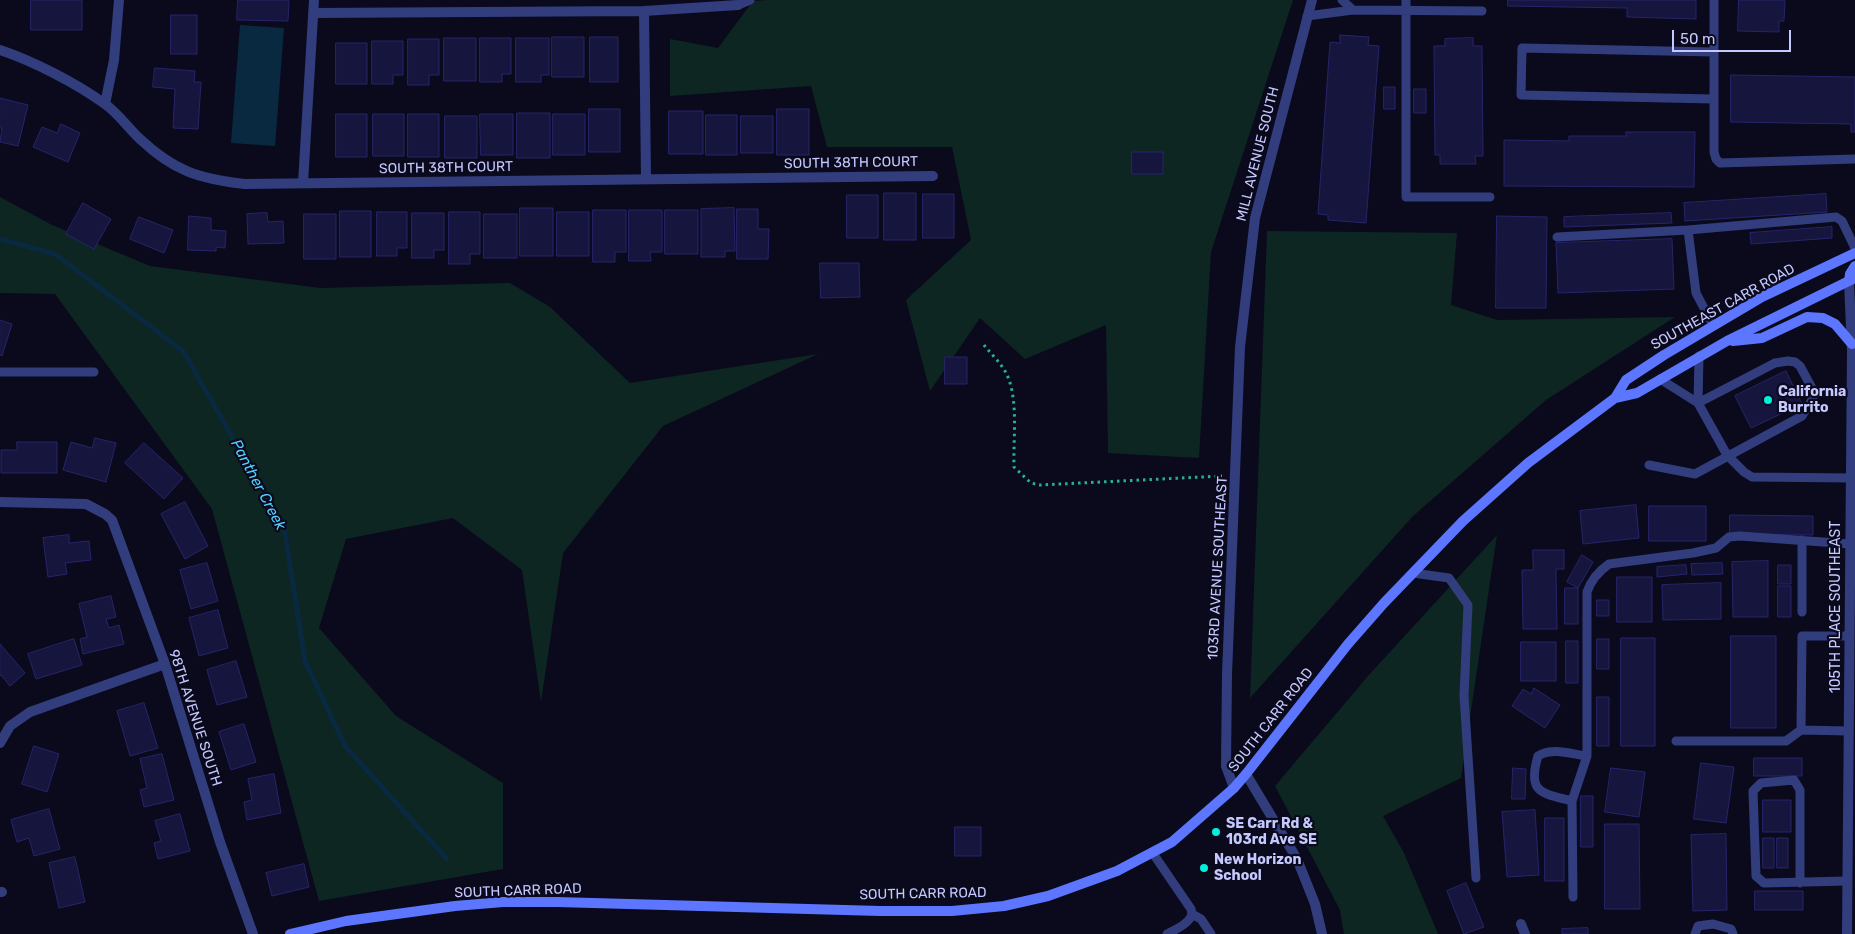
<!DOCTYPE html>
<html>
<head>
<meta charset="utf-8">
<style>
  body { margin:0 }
  #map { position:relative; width:1855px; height:934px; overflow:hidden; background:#0a0a1c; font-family:Rubik,sans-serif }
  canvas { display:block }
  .scale { position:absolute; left:1672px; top:30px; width:119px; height:22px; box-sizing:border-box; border:2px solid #c5c9ff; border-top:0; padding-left:6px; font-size:15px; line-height:18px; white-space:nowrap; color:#c5c9ff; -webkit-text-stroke:4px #0a0a1c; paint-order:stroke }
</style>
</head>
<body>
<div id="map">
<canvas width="1855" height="934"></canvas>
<div class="scale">50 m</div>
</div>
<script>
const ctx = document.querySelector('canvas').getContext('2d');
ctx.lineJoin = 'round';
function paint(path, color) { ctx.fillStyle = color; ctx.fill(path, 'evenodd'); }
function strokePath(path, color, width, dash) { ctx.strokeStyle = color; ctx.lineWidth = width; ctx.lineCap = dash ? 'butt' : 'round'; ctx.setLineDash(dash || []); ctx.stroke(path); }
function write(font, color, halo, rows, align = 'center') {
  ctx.font = font + ' Rubik,sans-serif'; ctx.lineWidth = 4.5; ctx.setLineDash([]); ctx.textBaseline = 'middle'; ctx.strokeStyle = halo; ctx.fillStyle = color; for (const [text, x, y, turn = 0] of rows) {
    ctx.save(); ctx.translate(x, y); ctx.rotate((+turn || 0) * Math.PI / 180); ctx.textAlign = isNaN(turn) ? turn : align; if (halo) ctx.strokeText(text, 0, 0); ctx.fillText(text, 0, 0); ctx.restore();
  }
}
const green = new Path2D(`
  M768,0h525l-82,252 -12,206 -91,-5 -2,-128 -81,34 -45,-41 -50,73 -24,-91 65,-60 -19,-93h-125l-16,-61 -141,10v-57l48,9 35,-47z
  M0,197l52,28 98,41 170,22 190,-5 40,24 80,76 188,-29 -155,72 -100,127 -22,149 -19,-132 -69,-52 -107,21 -27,89 77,88 107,67v86l-184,32 -107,-392 -157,-215 -55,-1z
  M1267,231l190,2 -6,72 46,15 178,-3 -129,83 -133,116 -163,182z
  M1497,535l-36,243 -78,38 21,37 34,81h-94l-4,-24 -65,-124 93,-110z`);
const water = new Path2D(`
  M240,25l44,3 -9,118 -44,-3z`);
const stream = new Path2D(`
  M0,239l55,15 128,97 101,176 21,134 40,85 102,113`);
const building = new Path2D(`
  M31,0h51v30h-51z
  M238,0h51l-1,21 -51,-1z
  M1508,0h188v19l-69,-2v-9l-119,-2z
  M1739,0h46l-1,21h-5v11l-41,-1z
  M171,15h26v39h-26z
  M1340,35l29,2 -1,8 11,1 -13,177 -38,-3v-5l-10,-1 12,-172 10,1z
  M552,37h32v40h-32z
  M590,37h28v45h-28z
  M444,38h32v43h-32z
  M480,38h31v36h-9v8h-22z
  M516,38h33v37h-8v7h-25z
  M1473,38v8h9l1,110h-8l1,8h-36v-9h-5l-1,-109h11v-7z
  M408,39h31v36h-10v10h-21z
  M372,41h31v34h-10v9h-21z
  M336,43h31v41h-31z
  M155,68l40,3 -1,11h7l-3,47 -25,-1 2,-39 -22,-2z
  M1731,75l124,2v55h-4v-8l-120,-2z
  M1384,87h11v22h-11z
  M1414,89h12v24h-12z
  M0,98l28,7 -10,41 -18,-4 2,-14h-2z
  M589,109h31v43h-31z
  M777,109h32v46h-32z
  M669,111h34v43h-34z
  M517,113h33v45h-33z
  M336,114h31v43h-31z
  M373,114h31v42h-31z
  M408,114h31v43h-31z
  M480,114h33v41h-32z
  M553,114h32v41h-32z
  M706,115h31v40h-31z
  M445,116h32v42h-32z
  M741,116h32v37h-32z
  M61,124l19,9 -12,29 -35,-15 9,-20 15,6z
  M1626,132h69l-1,55 -190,-1v-46l65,1v-5h57z
  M1132,152h31v22h-31z
  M884,193h32v47h-32z
  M923,194h31v44h-31z
  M1826,194l1,18 -142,9 -1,-18z
  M847,195h31v43h-31z
  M83,203l28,16 -17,30 -28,-15z
  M520,208h33v48h-33z
  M734,208l1,43h-10v6h-24v-48z
  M737,209h21v20h11l-1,30h-31z
  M593,210h33v42h-11v10h-22z
  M629,210h33v42h-12l1,9h-22z
  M665,210h33v44h-33z
  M340,211h31v46h-31z
  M377,212h30v36h-10v8h-20z
  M449,212h31v42h-10v10h-21z
  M557,212h32v44h-32z
  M267,213l1,9 15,-1 1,22 -36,1 -1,-30z
  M412,213h32v37h-10v8h-22z
  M1671,213l1,10 -108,4v-10z
  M304,214h32v45h-32z
  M484,214h33v44h-33z
  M189,216l22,2v12l15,1 -1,17 -9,-1v4l-28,-1z
  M1497,216l50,1 -1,91h-50z
  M139,217l34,13 -9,23 -34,-14z
  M1832,227v11l-81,6 -1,-11z
  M1672,239l2,50 -116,4 -2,-50z
  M820,263h39l1,34 -39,1z
  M0,320l12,4 -10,32 -2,-1z
  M945,357h22v27h-22z
  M1786,371l16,33 -51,24 -16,-32z
  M95,438l21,5 -10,39 -43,-12 8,-28 21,6z
  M17,442h40v31h-56v-23h16z
  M144,443l39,35 -19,21 -39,-36z
  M185,502l23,44 -23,13 -24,-45z
  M1636,505l3,33 -56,6 -3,-33z
  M1649,506h57v35h-57z
  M1730,515l83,1v19l-83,-1z
  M69,535v8l20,-2 2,19 -26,3 2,11 -19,3 -5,-39z
  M1533,550h31v19h-8l1,60h-34l-1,-59h11z
  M1582,555l11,7 -15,26 -11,-6z
  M1768,561v56h-35l-1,-55z
  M207,563l11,38 -27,8 -11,-39z
  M1722,563l1,11 -31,1 -1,-11z
  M1686,565l1,9 -30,3v-10z
  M1778,565h13v19h-13z
  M1617,577h35v45h-35z
  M1721,583v36l-58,1 -1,-35z
  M1778,586h13v31h-13z
  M1565,588h13v36h-13z
  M111,596l5,21 -10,2 3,9 10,-3 5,19 -41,10 -3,-15 7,-2 -8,-33z
  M1597,600h12v16h-12z
  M218,610l10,38 -29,8 -10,-38z
  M1731,636h45v92h-45z
  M1621,638h34v108h-34z
  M74,639l8,26 -46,14 -8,-25z
  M1597,639h12v30h-12z
  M1566,641h12v42h-12z
  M1521,642h35v39h-35z
  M0,644l25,29 -15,13 -9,-11 -1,1z
  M236,661l11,36 -30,8 -10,-35z
  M1534,688l26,17 -15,23 -33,-22 11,-17 8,5z
  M1597,697h12v49h-12z
  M144,703l14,45 -28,8 -13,-45z
  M244,724l12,38 -25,8 -12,-38z
  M34,746l25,8 -12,38 -25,-8z
  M162,754l12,46 -30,7 -4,-17 7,-2 -7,-29z
  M1754,758h48v18h-48z
  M1701,763l33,4 -8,56 -32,-4z
  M1513,768l13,1 -1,30h-13z
  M1611,768l34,4 -6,45 -34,-5z
  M274,774l7,39 -34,7 -3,-18 8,-2 -4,-21z
  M1581,796h12v51h-12z
  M1763,800h28v32h-28z
  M49,809l11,40 -26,7 -5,-18 -12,4 -6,-22z
  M1535,810l4,65 -32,2 -5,-65z
  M180,814l10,37 -32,8 -4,-16 7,-2 -6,-20z
  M1545,818h19v63h-19z
  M1605,824h34l1,85h-35z
  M955,827h26v29h-26z
  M1726,834l1,76 -34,1 -2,-76z
  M1763,838h11v30h-11z
  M1777,838h11v30h-11z
  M75,857l10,45 -26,6 -10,-45z
  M304,864l5,23 -37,9 -6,-23z
  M1466,883l18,44 -20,7 -17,-43z
  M1755,891h48v19h-48z
  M1588,928v6h-26v-5z`);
const path = new Path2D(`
  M984,345c7,9 17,18 22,28 13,25 7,66 8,94l17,16 9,2 182,-9`);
const service = new Path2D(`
  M1406,0v197h84
  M1714,0v152l2,7 4,4 135,-4
  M738,5l12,-5
  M1353,10l129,1
  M1307,16l46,-6 -11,-10
  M1714,52l-192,-4 -1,47 193,4
  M1557,237l131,-7
  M1713,325l-17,-32 -8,-63 148,-13 6,4 13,27
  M1699,356l-1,47 29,52 17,17 8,5 99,1
  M0,372h94
  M1660,379l38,24
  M1649,465l46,9 107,-58 11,-18v-8l-13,-24 -5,-4 -7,-1 -13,2 -77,40
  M1413,573l36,5 19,27 -4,91 12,182
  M1802,612v-72
  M1849,731l-48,-1 1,-94h47
  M1676,741h110l15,-11
  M1572,801c-31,-8 -45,-8 -34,-45 14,-9 33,-2 49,0
  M1152,852l39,57 1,5 9,5 10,15
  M1800,883v-93l-6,-10 -33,3 -8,8 3,85 8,7 83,-2
  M1573,897l-1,-96 15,-45v-164c4,-12 12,-21 22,-28l84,-11 23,-5 13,-11 11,-1 110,8
  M1167,934c9,-5 22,-10 25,-20
  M1695,934l3,-8 15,-2 18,5 2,5`);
const minor = new Path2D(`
  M644,11l2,168
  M314,13l330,-2 94,-6
  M0,50c33,11 76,33 105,54 13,9 23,24 35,35 34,32 59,40 105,45l688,-8
  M105,104l9,-44 5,-60
  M303,183l11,-183
  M0,502l86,2 19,10 7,6 53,144 55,178 33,92
  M0,743l10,-17 20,-14 135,-48
  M1246,774l51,85 18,45 7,30
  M1234,788l-8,-22 1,-92 13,-327 15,-129 57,-218
  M0,892h2
  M1521,924l4,10
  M1847,934l5,-582 -3,-71`);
const secondary = new Path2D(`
  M1849,281l1,-7 5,-8
  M1733,341l29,-3 45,-21 16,1 12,6 17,20
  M1615,398l22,-5 90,-52 128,-63
  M290,934l56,-13 109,-15 48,-4h54l323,9h72l52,-5 44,-10 69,-25 55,-29 62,-54 12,-14 102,-130 36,-41 79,-82 65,-58 87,-65 11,-18 38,-25 98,-58 93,-44`);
const markers = [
  [1768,400,5,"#00f0db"],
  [1216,832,5,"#00f0db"],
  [1204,868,5,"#00f0db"]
];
const streetNames = [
  ["MILL AVENUE SOUTH",1258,154,-76],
  ["SOUTH 38TH COURT",851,163,-1],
  ["SOUTH 38TH COURT",446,168,-1],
  ["SOUTHEAST CARR ROAD",1723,307,-29],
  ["103RD AVENUE SOUTHEAST",1218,568,-87],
  ["105TH PLACE SOUTHEAST",1836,607,-90],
  ["98TH AVENUE SOUTH",195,718,72],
  ["SOUTH CARR ROAD",1271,720,-52],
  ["SOUTH CARR ROAD",518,891,-2],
  ["SOUTH CARR ROAD",923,894,-1]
];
const poiNames = [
  ["California",1778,392],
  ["Burrito",1778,408],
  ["SE Carr Rd &",1226,824],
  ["103rd Ave SE",1226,840],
  ["New Horizon",1214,860],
  ["School",1214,876]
];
const waterNames = [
  ["Panther Creek",258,485,62]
];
paint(green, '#0d2621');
paint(water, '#092941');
strokePath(stream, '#092941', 5);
paint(building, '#16153e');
strokePath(building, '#26256b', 1);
strokePath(path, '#25b390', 3, [2.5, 4]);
strokePath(service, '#323d7e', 9);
strokePath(minor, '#323d7e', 10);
strokePath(secondary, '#5c76ff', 10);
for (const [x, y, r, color] of markers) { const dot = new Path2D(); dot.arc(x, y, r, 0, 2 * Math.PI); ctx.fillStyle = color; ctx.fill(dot); strokePath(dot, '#0a0a1c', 2); }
write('14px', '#c5c9ff', '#0a0a1c', streetNames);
write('bold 14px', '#c5c9ff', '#0a0a1c', poiNames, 'left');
write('italic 15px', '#53cfff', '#0a0a1c', waterNames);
</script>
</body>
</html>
